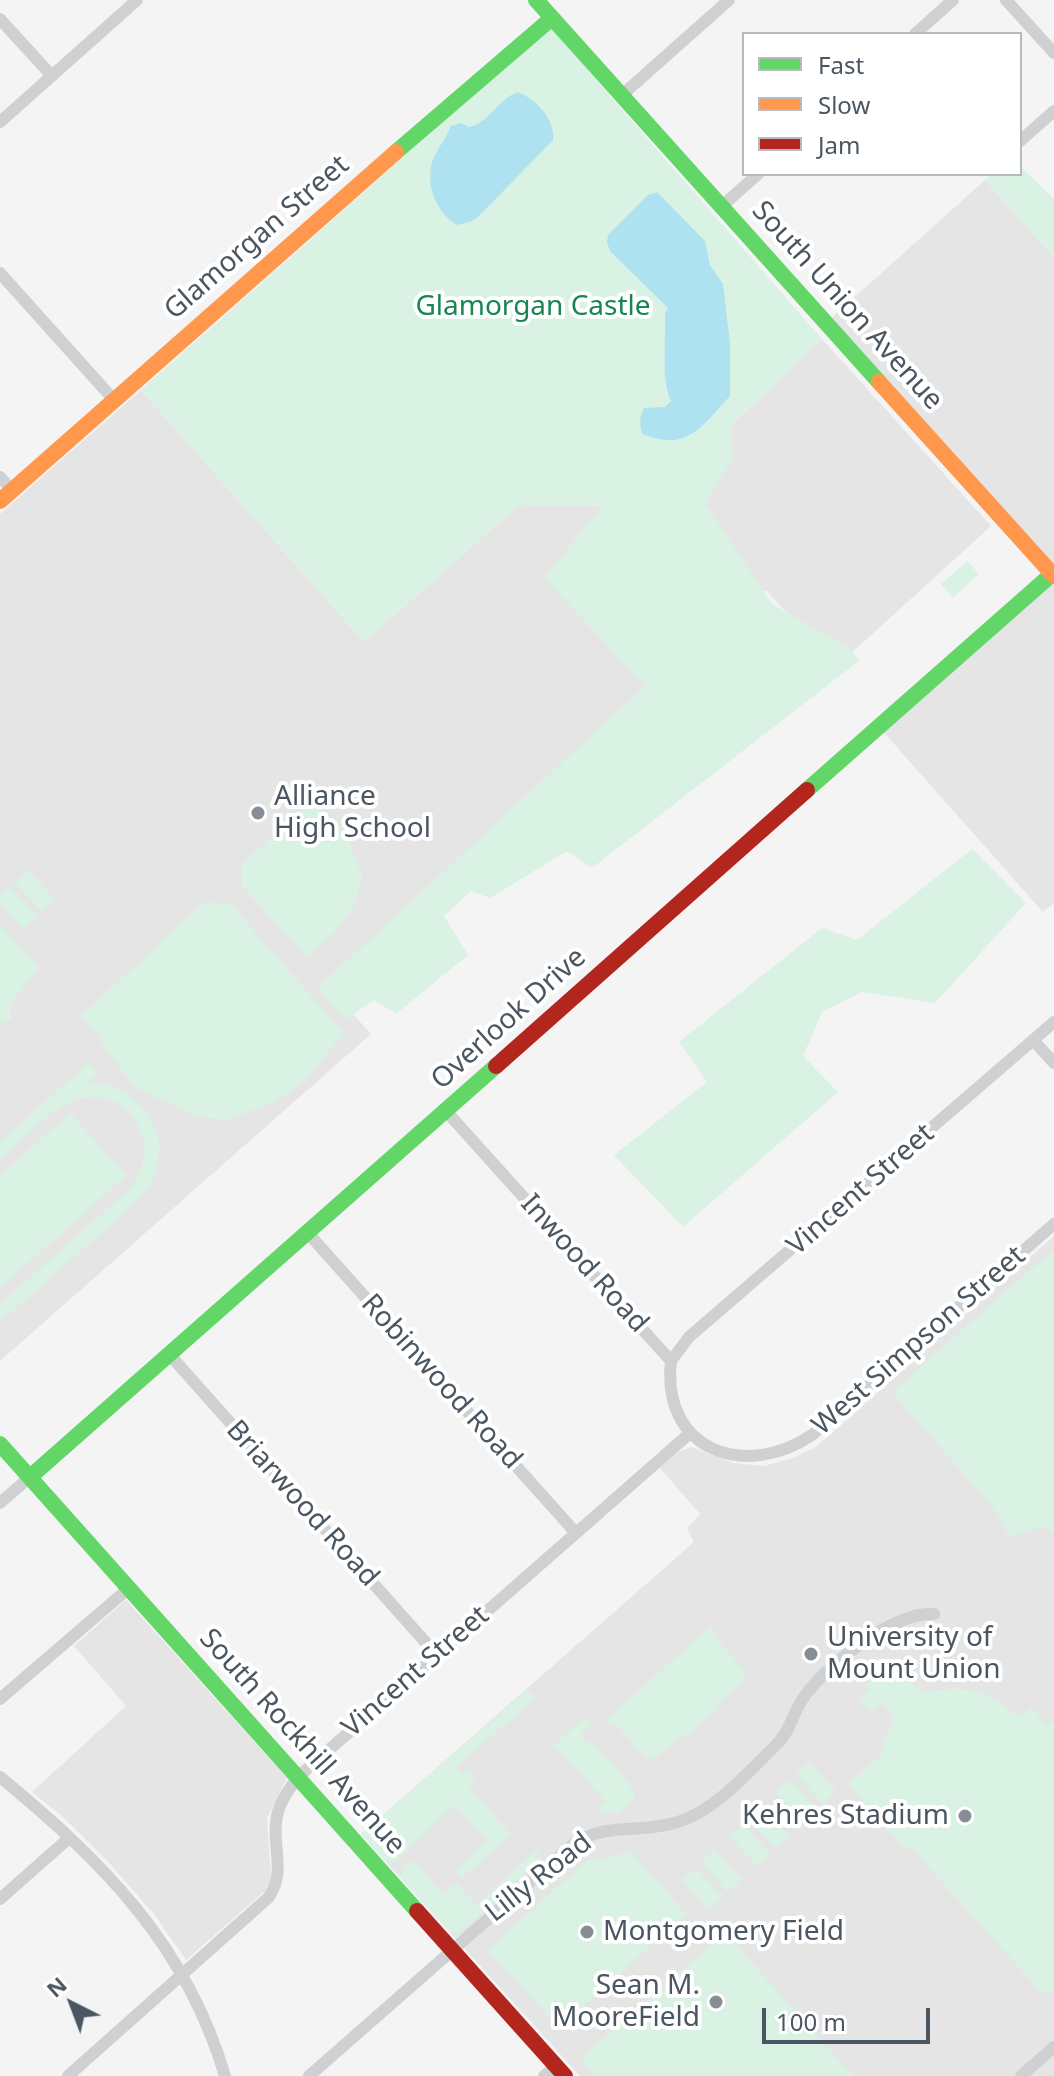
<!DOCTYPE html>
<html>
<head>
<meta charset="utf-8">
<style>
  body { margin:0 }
  #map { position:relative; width:1054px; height:2076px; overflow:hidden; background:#f4f4f4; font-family:"Noto Sans",sans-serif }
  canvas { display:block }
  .legend { position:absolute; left:742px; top:32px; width:280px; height:144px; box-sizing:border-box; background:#fff; border:2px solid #b7bbc0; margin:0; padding:10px 14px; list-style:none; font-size:24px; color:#4a5661 }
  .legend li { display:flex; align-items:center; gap:16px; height:40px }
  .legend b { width:40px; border:2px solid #b7bbc0 }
  .north { position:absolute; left:32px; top:1964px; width:80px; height:80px; -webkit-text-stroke:6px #fff; paint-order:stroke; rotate:318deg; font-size:22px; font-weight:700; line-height:32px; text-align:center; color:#4a5661 }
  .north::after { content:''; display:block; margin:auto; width:28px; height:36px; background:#4a5661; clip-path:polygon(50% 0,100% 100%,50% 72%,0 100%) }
  .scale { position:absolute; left:762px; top:2008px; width:168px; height:36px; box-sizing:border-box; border:4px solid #4a5661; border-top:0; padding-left:10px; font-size:24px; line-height:28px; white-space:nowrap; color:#4a5661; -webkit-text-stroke:6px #fff; paint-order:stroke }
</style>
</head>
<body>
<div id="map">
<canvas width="1054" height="2076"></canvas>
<ul class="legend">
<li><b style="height:10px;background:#63d668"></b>Fast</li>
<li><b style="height:10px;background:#ff974d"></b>Slow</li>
<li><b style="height:10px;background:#b3261e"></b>Jam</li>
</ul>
<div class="north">N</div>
<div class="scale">100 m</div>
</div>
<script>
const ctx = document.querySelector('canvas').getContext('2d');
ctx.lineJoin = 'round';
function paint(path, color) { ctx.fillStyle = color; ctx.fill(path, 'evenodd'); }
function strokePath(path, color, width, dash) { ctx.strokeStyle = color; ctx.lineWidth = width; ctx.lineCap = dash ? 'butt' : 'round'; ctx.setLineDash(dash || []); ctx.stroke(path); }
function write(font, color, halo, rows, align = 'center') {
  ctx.font = font + ' "Noto Sans",sans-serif'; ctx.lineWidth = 8; ctx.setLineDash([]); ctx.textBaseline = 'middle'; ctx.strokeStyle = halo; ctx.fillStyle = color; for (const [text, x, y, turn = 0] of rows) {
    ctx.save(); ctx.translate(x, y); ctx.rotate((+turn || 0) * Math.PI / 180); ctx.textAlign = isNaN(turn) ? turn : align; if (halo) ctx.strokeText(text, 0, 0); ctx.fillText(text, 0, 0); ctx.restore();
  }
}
const education = new Path2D(`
  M985,180l69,77v316l-227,-251z
  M822,339l169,187 -155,141 -70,-77 -21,17 -419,377 45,50 -371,327v-847l141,-124 223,252 155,-137 127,1z
  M1054,576v327l-11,9 -164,-185z
  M1054,1236v840h-474l-219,-242 333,-292 -7,-14 13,-14 -41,-47 20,-15 12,-5 42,16 31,3 29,-8 23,-11z
  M126,1600l161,178 -20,40 4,60 -6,13 -79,69 -32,-46 -45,-51 -47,-47 -30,-24 94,-86 -52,-60z`);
const green = new Path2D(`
  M550,27l272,312 -91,86 2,32 -28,46 67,101 75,43 13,13 -268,208 -25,-17 -77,47 -19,-7 -27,25 24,39 -72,59 -22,-14 -29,20 -28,-32 328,-302 -101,-108 58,-72 -83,-1 -155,137 -223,-252z
  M1020,166l34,33v58l-69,-77 4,-3 -2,-3h33z
  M967,561l12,13 -26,24 -12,-14z
  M313,800l34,35 15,42 -10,32 -15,21 -29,28 -67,-73 1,-21z
  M972,849l54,54 -91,100 -73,-11 -40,20 -19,44 35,36 -155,135 -69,-72 93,-73 -28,-40 143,-114 35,12z
  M29,870l26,30 -13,12 -27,-29z
  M10,887l27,29 -14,13 -23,-26v-7z
  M204,902l27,2 113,130 -42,49 -29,20 -47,17 -30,-4 -60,-28 -31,-39 -8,-17 -16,-16z
  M0,925l39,42 -30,39 3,12 -12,6z
  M89,1062l9,11 -10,10 19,1 19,8 23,22 11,30 -5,32 -18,26 -137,120v-18l127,-113c39,-39 7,-107 -49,-92 -26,7 -57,43 -78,61v-18z
  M70,1113l57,62 -127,113v-112z
  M1054,1249v287l-9,-10 -36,11 -15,-28 -102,-117z
  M710,1627l6,6 -2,3 32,36 -3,4 2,3 -28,25 2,3 -34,30 -3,-3 -28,25 -3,-2 -3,3 -33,-37 -3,2 -5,-6z
  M892,1661l28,31 2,-2 5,3c34,-10 67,-1 89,23h4l11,-9 16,18 7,-5v273l-13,-1 -129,-143 -7,-1 -57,-64 34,-30 3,-18 9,-14 -1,-7 -12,-12 -11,9 -11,-13 11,-10 -4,-5z
  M527,1690l8,8 -79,69 5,7 6,-4 8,9 -6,7 41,48 -49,45 -6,-9 32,-30 -33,-35 -59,57 -10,-1 -24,-27z
  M584,1718l8,6 -11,10 5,8 7,1 34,38 9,16 -17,15 -15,1 -6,-6 7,-6 -49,-54 -8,4 34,-31 4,1z
  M809,1762l27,29 -13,13 -27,-30z
  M790,1780l28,29 -14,12 -28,-29z
  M762,1806l27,29 -14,13 -27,-29z
  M743,1824l27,30 -13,12 -28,-30z
  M537,1850l4,9 -82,74 -9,-1 -50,-55 4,-11 9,-6 30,34 14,-11 19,22z
  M714,1850l28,29 -14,13 -27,-30z
  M631,1852l55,62 -127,114 -71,-78 97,-88z
  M696,1868l27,29 -14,12 -27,-29z
  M731,1939l122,137h-258l-14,-18 129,-113z`);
const water = new Path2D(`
  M518,92c19,8 37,27 35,48l-75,77 -8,5 -14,3c-18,-13 -29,-35 -25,-58 2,-13 15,-28 20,-41l10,-3 8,4c20,-4 29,-28 49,-35z
  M657,192l48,49 5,24 13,19 7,60v52c-30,32 -42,56 -88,38 -2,-10 -3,-17 2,-26l21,-1 6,-6c-10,-19 -5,-63 -6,-87l3,-6 -58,-57 -3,-9 1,-7 40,-40z`);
const street = new Path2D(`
  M1006,0l48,53
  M0,19l52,57
  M915,34l38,-34
  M622,95l107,-95
  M0,122l137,-122
  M1020,141l34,-30
  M722,206l36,-32
  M0,273l114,127
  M0,477l12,13
  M1033,1040l21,23
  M446,1111l225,250c-10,90 74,119 141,74l242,-211
  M307,1232l268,300
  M169,1354l267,300
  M671,1361l18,-24 365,-315
  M0,1503l30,-26
  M0,1699l129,-111
  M0,1777c103,85 186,167 225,299
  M0,1899l69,-61
  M68,2076l200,-178c18,-25 5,-48 8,-75 1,-18 12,-32 22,-46l391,-343
  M309,2076l268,-235c35,-17 53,-9 88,-16 45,-7 81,-51 112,-81 14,-14 16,-32 27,-47 21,-31 91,-86 130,-83
  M544,2076l12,-10
  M1021,2076l33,-29`);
const fast = new Path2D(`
  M536,0l343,382
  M396,152l156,-134
  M807,790l245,-216
  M0,1444l417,467
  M30,1477l466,-411`);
const slow = new Path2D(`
  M879,382l175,194
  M0,501l396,-349`);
const jam = new Path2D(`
  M496,1066l311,-276
  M417,1911l148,165`);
const markers = [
  [258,813,8,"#868d94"],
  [811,1654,8,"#868d94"],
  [965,1816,8,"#868d94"],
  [587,1932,8,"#868d94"],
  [716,2002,8,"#868d94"]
];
const streetNames = [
  ["Glamorgan Street",257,238,-41],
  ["South Union Avenue",847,306,48],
  ["Overlook Drive",509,1019,-42],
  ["Vincent Street",861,1190,-41],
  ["Inwood Road",584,1264,48],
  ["West Simpson Street",919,1341,-41],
  ["Robinwood Road",441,1382,48],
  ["Briarwood Road",302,1504,48],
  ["Vincent Street",416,1672,-41],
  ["South Rockhill Avenue",302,1742,48],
  ["Lilly Road",539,1878,-38]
];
const parkNames = [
  ["Glamorgan Castle",533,307]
];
const poiNames = [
  ["Alliance",274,797],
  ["High School",274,829],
  ["University of",827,1638],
  ["Mount Union",827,1670],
  ["Kehres Stadium",949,1816,"right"],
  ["Montgomery Field",603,1932],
  ["Sean M.",700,1986,"right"],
  ["MooreField",700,2018,"right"]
];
paint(education, '#e6e5e6');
paint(green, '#d9f2e3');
paint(water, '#aee2f0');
strokePath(street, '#ced0d2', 12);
strokePath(fast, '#63d668', 16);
strokePath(slow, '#ff974d', 16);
strokePath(jam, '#b3261e', 16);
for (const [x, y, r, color] of markers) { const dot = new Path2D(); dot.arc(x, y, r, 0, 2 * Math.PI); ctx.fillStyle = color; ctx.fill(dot); strokePath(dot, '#fff', 3); }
write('28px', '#4a5661', '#fff', streetNames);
write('28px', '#17864f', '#fff', parkNames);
write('28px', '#4a5661', '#fff', poiNames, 'left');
</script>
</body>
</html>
